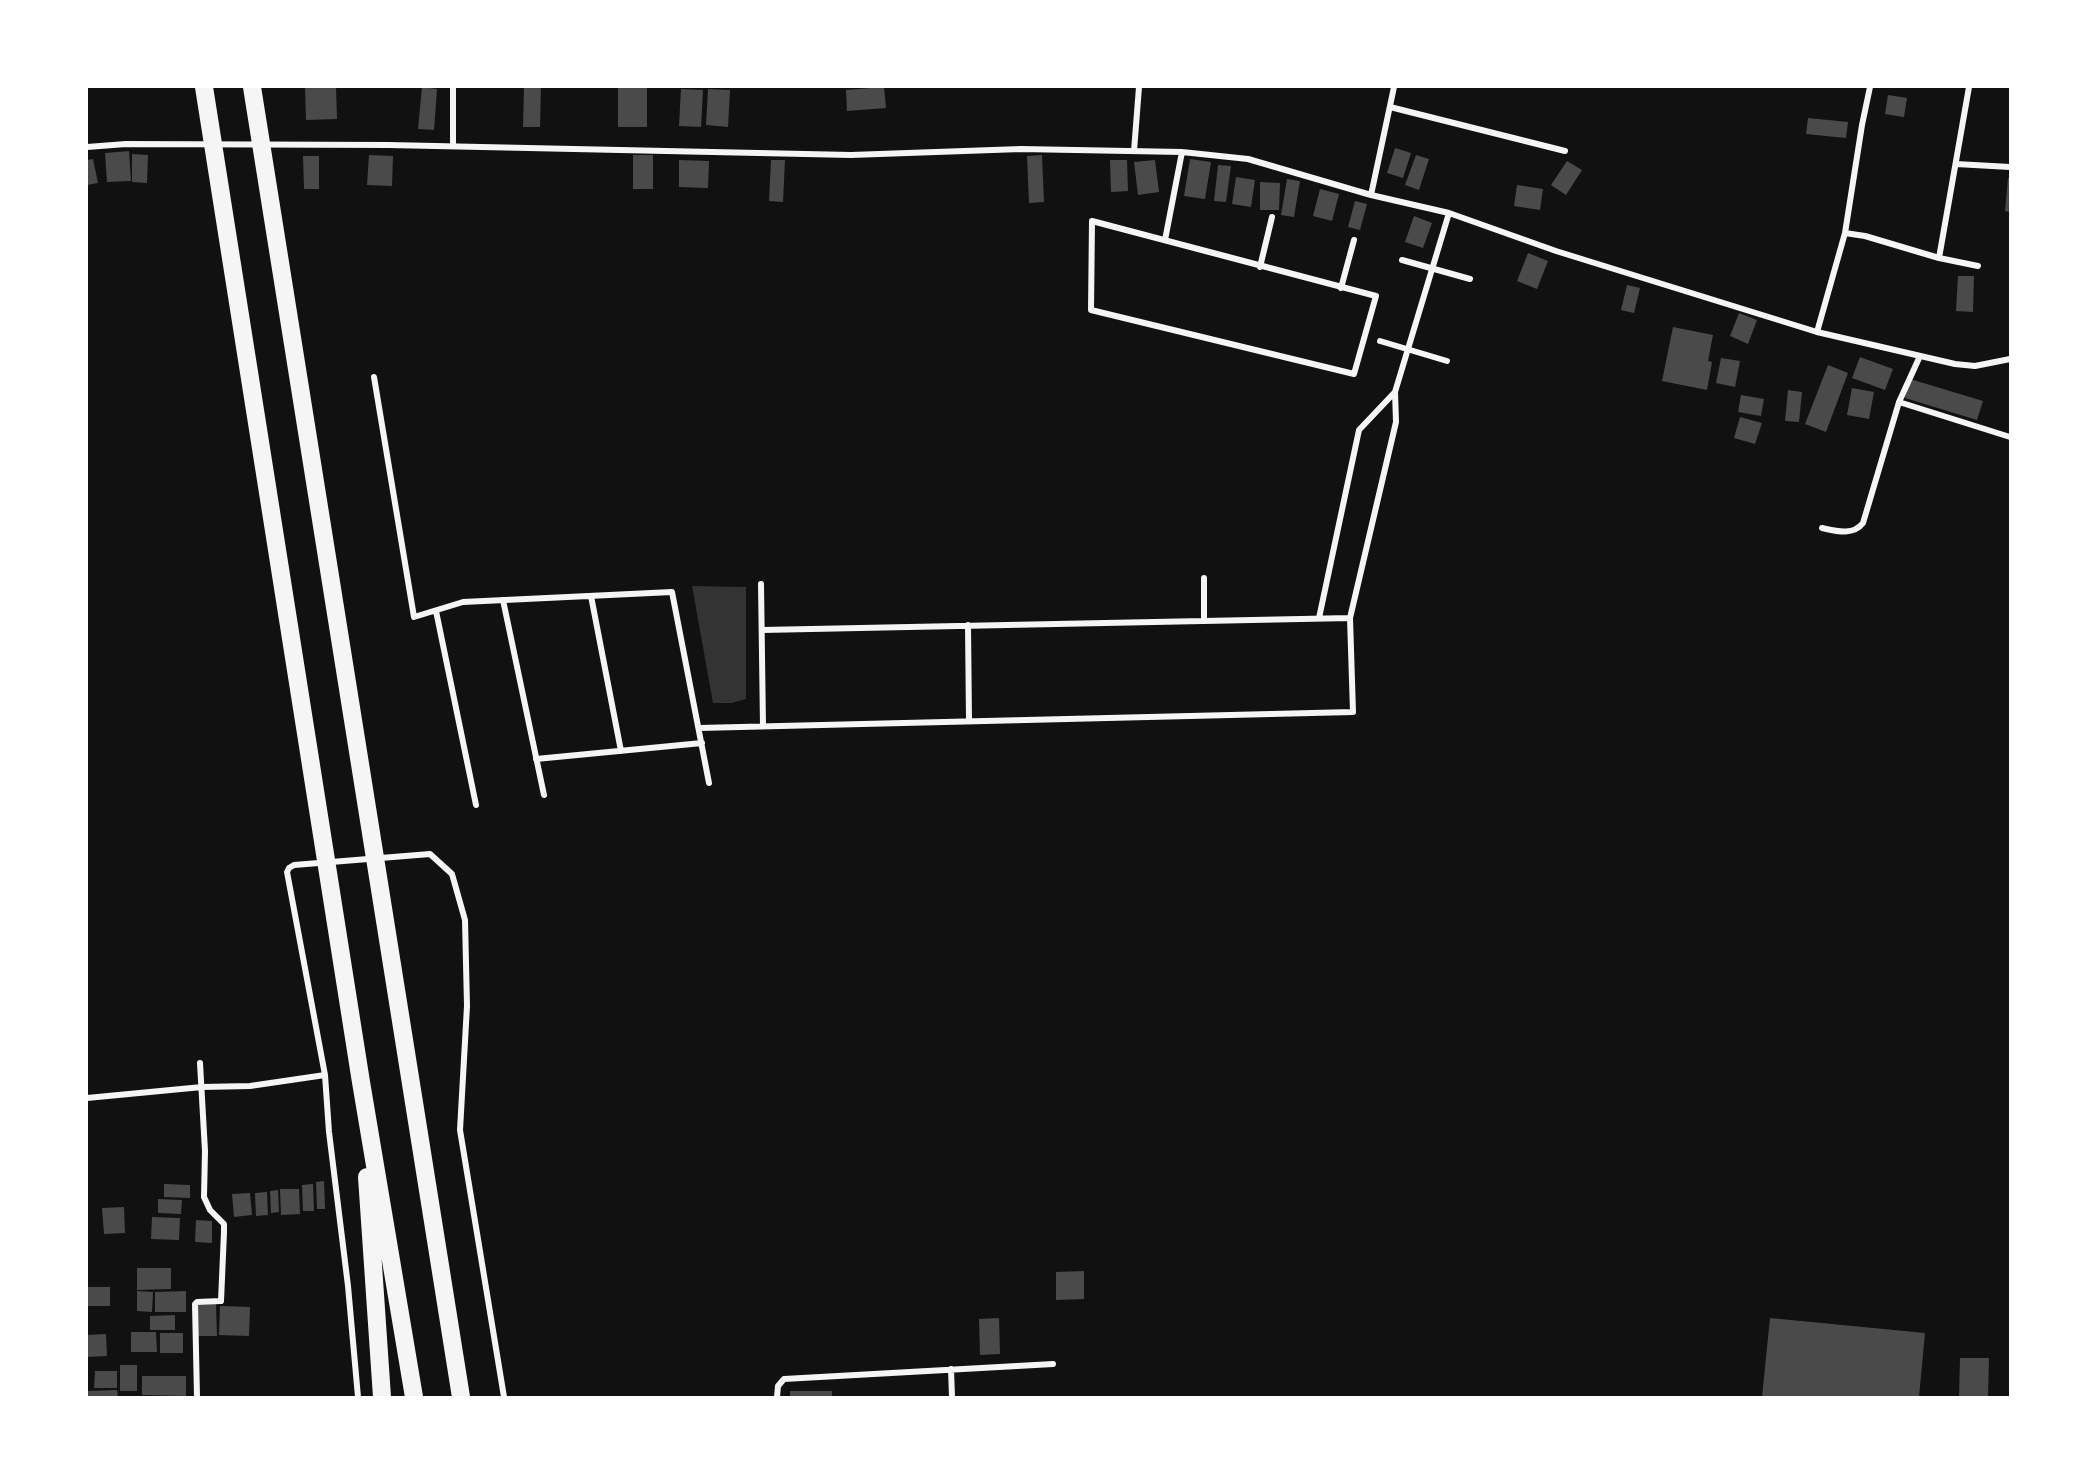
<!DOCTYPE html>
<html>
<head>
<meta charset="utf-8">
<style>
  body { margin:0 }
  #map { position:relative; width:2097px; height:1484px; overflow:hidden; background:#111; font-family:"Public Sans",sans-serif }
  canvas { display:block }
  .frame { position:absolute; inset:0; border:88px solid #fff; pointer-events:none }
</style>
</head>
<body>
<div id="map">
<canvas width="2097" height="1484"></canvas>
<div class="frame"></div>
</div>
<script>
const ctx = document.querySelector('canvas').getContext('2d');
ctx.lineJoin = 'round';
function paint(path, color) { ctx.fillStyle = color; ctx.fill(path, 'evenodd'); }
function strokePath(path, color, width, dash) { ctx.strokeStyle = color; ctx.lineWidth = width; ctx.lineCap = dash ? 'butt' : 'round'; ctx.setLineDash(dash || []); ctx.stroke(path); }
const water = new Path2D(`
  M692,586l54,1v112l-14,4h-19z`);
const building = new Path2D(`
  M305,87h31l1,32 -31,1z
  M422,87l15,2 -3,41 -16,-1z
  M524,87h17l-1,40h-17z
  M884,87l2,21 -39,3 -1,-21z
  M618,88h29v39h-29z
  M681,89l22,1 -2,37 -22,-1z
  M708,89l22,1 -2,37 -22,-2z
  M1888,95l19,3 -3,19 -19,-3z
  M1808,118l40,4 -2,16 -40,-4z
  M1395,148l16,5 -8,25 -16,-5z
  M129,151l2,30 -24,1 -2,-29z
  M132,154l16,1 -1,28 -15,-1z
  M369,155l24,1 -1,30 -25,-1z
  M633,155h20v34h-20z
  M1042,155l2,47 -15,1 -2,-47z
  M1416,155l13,4 -10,31 -14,-5z
  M303,156h16v33h-15z
  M93,159l5,24 -11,2v-25z
  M1190,159l21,3 -6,37 -21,-3z
  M679,160l30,1 -1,27 -29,-1z
  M771,160h14l-2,42 -14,-1z
  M1110,160h17l1,31 -17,1z
  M1155,160l4,32 -21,3 -4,-33z
  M1567,161l15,9 -16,25 -15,-10z
  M1218,165l13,1 -5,36 -12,-1z
  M1236,177l19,3 -4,27 -19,-3z
  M2008,178h2v34l-5,-1z
  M1287,179l13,2 -6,36 -13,-2z
  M1260,182l20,1 -1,27h-19z
  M1517,185l26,4 -3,21 -26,-4z
  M1320,189l19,5 -7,27 -19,-5z
  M1355,201l12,3 -7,26 -12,-3z
  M1414,216l18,7 -9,25 -18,-6z
  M1528,253l20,8 -11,28 -20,-8z
  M1958,276h16l-1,36 -17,-1z
  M1627,285l13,3 -6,25 -13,-3z
  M1739,313l18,7 -9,24 -18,-8z
  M1673,327l40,8 -5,26 4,1 -5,28 -45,-9z
  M1860,357l33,12 -8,21 -33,-12z
  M1721,358l19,3 -5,26 -19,-4z
  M1828,365l20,8 -22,59 -21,-8z
  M1910,379l73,22 -6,19 -72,-22z
  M1852,388l22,4 -5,27 -22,-4z
  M1788,390l14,2 -3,30 -14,-1z
  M1741,395l23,4 -3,17 -23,-4z
  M1740,417l22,6 -7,21 -21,-6z
  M324,1181l1,28h-8l-1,-27z
  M164,1184l26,1v13l-26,-1z
  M313,1184l1,27h-11l-1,-26z
  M280,1189h19l1,25 -19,1z
  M278,1190l1,22 -8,1 -1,-22z
  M267,1192l1,23 -12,1 -1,-23z
  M250,1193l2,22 -18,2 -2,-23z
  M158,1199l24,1 -1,14 -23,-1z
  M124,1207l1,26 -21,1 -2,-26z
  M152,1217l28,1 -1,22 -28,-1z
  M196,1220l16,1v22l-17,-1z
  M137,1268h34v21l-34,1z
  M1084,1271v28l-28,1v-28z
  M87,1287h23v19h-23z
  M137,1291l16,1 -1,20 -15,-1z
  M186,1291v21h-31v-20z
  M216,1304l1,32h-19l-1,-31z
  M220,1306l30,1 -1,29 -30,-1z
  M175,1315v15h-25v-14z
  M999,1318l1,36 -20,1 -1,-36z
  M1770,1318l155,15 -6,64h-157z
  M131,1332h25l1,20h-26z
  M160,1333h23v20h-23z
  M106,1334l1,22 -20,1v-22z
  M1960,1358h29l-1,39h-29z
  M120,1365h17v26h-17z
  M95,1371h22v17h-23z
  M142,1376h44v20l-44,-1z
  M117,1390l1,7h-31v-6z
  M790,1391h42v6h-42z`);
const minor = new Path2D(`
  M1390,107l175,44
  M453,146v-59
  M87,147l39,-3 263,1 462,10 170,-6 161,3 66,7 123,36 78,18 107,38 261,81 138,32 20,2 35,-7
  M1134,151l5,-64
  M1956,164l54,3
  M1371,195l23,-108
  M1092,221l284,75 -22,78 -263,-64z
  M1845,233l20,3 74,22 39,8
  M1165,240l17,-88
  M1939,258l30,-171
  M1402,260l68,19
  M1260,267l12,-50
  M1341,288l13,-48
  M1817,332l28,-99 17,-108 8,-38
  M1380,341l67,20
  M374,377l40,240 49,-15 209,-10 37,191
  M1899,402l111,35
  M1822,528c14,3 31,8 41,-5l36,-121 21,-46
  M761,584l2,142
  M591,596l30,155
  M503,600l41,195
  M436,611l40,194
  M1319,618l40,-188 36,-38
  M1204,621v-43
  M968,625l1,96
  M762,630l588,-12
  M699,728l654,-16 -3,-94 46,-196 -1,-30 54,-179
  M536,759l166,-16
  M87,1098l115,-11 48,-1 75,-11
  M951,1369l1,28
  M197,1397l-2,-93 2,-2 24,-1 3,-69v-8l-14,-14 -6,-13 1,-46 -5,-88
  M358,1397l-10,-111 -19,-154 -4,-57 -38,-203 2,-4 5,-3 136,-11 22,20 13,46 2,86 -7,124 44,267
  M777,1397l1,-11 6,-7 269,-15`);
const motorway = new Path2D(`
  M204,87l157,995 53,315
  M252,87l209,1310
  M367,1177l15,220`);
paint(water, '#333');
paint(building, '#4a4a4a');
strokePath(minor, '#f5f5f5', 6);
strokePath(motorway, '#f5f5f5', 18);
</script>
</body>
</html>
